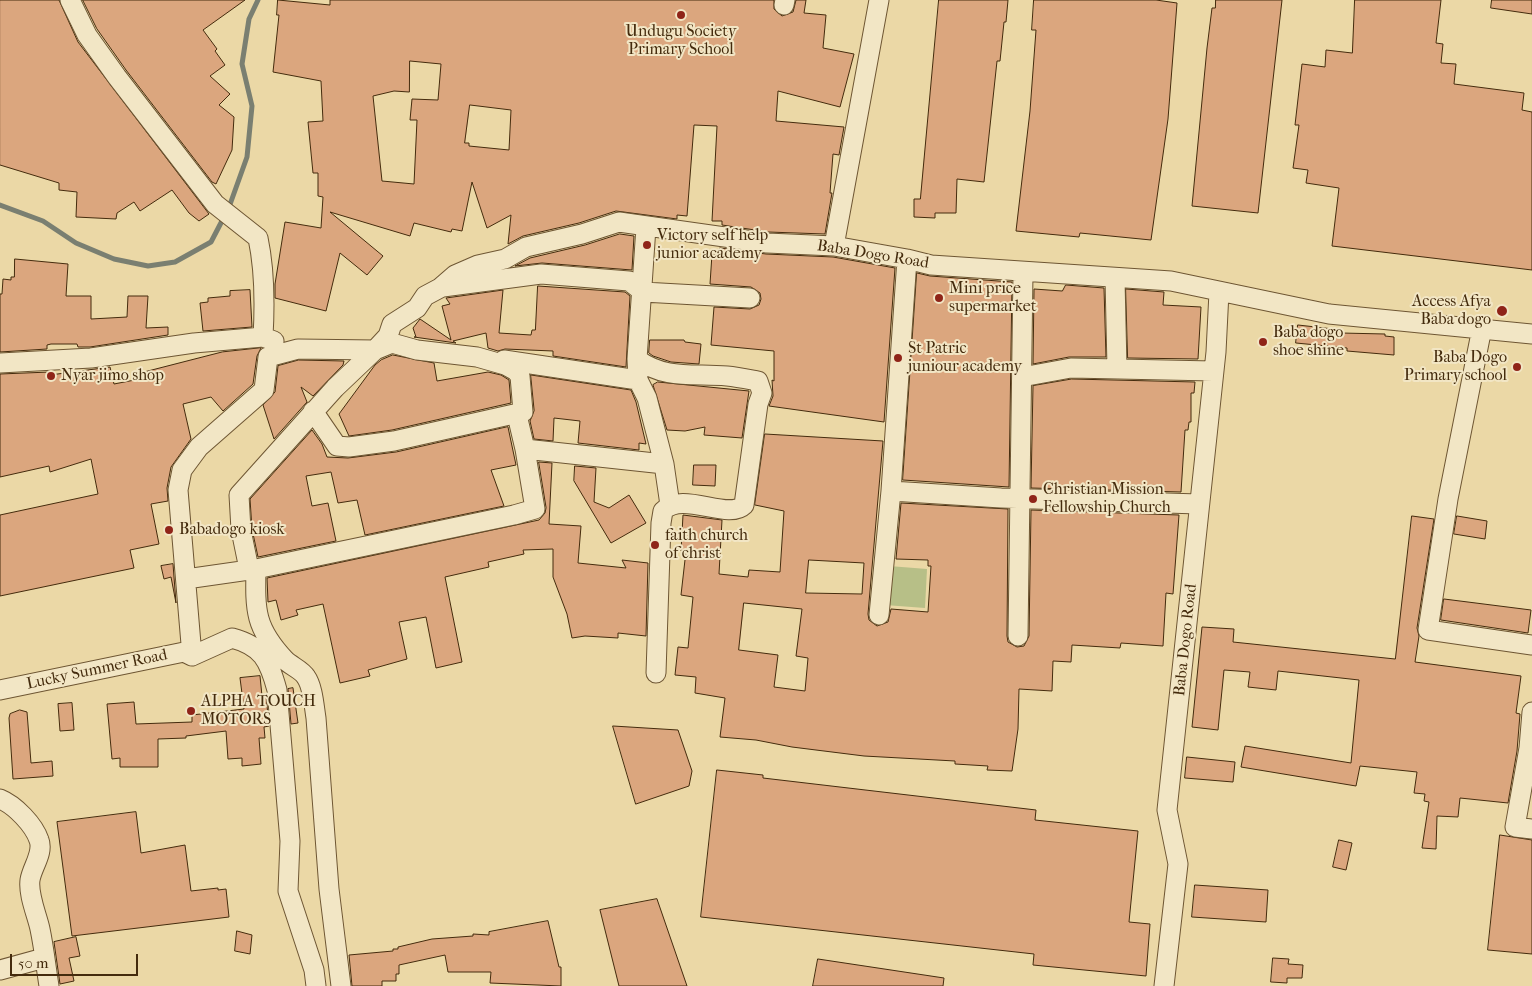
<!DOCTYPE html>
<html>
<head>
<meta charset="utf-8">
<style>
  body { margin:0 }
  #map { position:relative; width:1532px; height:986px; overflow:hidden; background:#ebd8a6; font-family:"IM FELL French Canon",serif }
  canvas { display:block }
  .scale { position:absolute; left:10px; top:954px; width:128px; height:22px; box-sizing:border-box; border:2px solid #442b0d; border-top:0; padding-left:6px; font-size:15px; line-height:18px; white-space:nowrap; color:#442b0d; -webkit-text-stroke:4px #f2e6c5; paint-order:stroke }
</style>
</head>
<body>
<div id="map">
<canvas width="1532" height="986"></canvas>
<div class="scale">50 m</div>
</div>
<script>
const ctx = document.querySelector('canvas').getContext('2d');
ctx.lineJoin = 'round';
function paint(path, color) { ctx.fillStyle = color; ctx.fill(path, 'evenodd'); }
function strokePath(path, color, width, dash) { ctx.strokeStyle = color; ctx.lineWidth = width; ctx.lineCap = dash ? 'butt' : 'round'; ctx.setLineDash(dash || []); ctx.stroke(path); }
function write(font, color, halo, rows, align = 'center') {
  ctx.font = font + ' "IM FELL French Canon",serif'; ctx.lineWidth = 4; ctx.setLineDash([]); ctx.textBaseline = 'middle'; ctx.strokeStyle = halo; ctx.fillStyle = color; for (const [text, x, y, turn = 0] of rows) {
    ctx.save(); ctx.translate(x, y); ctx.rotate((+turn || 0) * Math.PI / 180); ctx.textAlign = isNaN(turn) ? turn : align; if (halo) ctx.strokeText(text, 0, 0); ctx.fillText(text, 0, 0); ctx.restore();
  }
}
const green = new Path2D(`
  M889,566l38,3 -2,39 -40,-3z`);
const stream = new Path2D(`
  M0,205l43,16 33,22 38,16 34,7 27,-4 36,-20 13,-25
  M228,210l19,-53 5,-51 -10,-42 7,-45 9,-19`);
const building = new Path2D(`
  M0,0h59l19,42 131,172 -10,7 -10,-8 -17,-23 -32,21 -6,-9 -17,11 -1,6 -40,-2 1,-25 -18,-2v-7l-59,-18z
  M83,0h162l-42,30 14,19 -2,2 10,14 -15,11 20,18 -11,11 15,12 -2,33 -16,34 -4,-2 -86,-112 -29,-41z
  M278,0l52,5v-5h444v9l8,7 11,-4 3,-12h10l-2,13 22,2 -3,33 31,6 -14,53 -62,-16 -2,30 68,6 -5,28 -6,-1 -3,39h2l-7,41 -57,-2 -46,-7v-4h-10l5,-95 -23,-1 -7,91 -10,-1v4l-61,-8 -37,12 -56,13 -15,8 3,-29 -24,13 -15,-46 -10,49 -10,-2 -1,3 -37,-9 -4,13 -80,-24 53,44 -16,19 -27,-22 -14,58 -51,-13v-14l10,-62 36,6 2,-31 -5,-1v-23h-5l-5,-51 15,-1 -2,-40 -48,-9 6,-57h-2zM410,61l31,3 -3,36 -26,-1 -2,21h7l-3,64 -32,-3 -9,-85 21,-5 15,1zM470,105l41,5 -2,40 -40,-4v-3h-4z
  M939,0h69l-2,22h-2l-4,39h-3l-13,121 -27,-3 -1,34h-21v5l-21,-1v-18h6z
  M1034,0h122l21,3 -9,116 -17,121 -71,-7 -1,4 -63,-6 14,-120 6,-81h-4z
  M1216,0h66l-24,213 -66,-7 15,-158 5,-40h3z
  M1355,0h86l-5,43 7,1 -2,19 15,1 -2,20 70,9 -2,17 10,2v158l-200,-24 7,-58 -33,-5 2,-13 -15,-2 6,-43h-4l7,-61 23,3 1,-17 26,3z
  M1492,0h40v14l-41,-6z
  M620,234l14,2 -2,34 -90,-7 -27,3 15,-8 55,-13z
  M720,248l46,6 67,3 62,11 -11,154 -115,-16 4,-10 -1,-16 2,1v-30l-63,-6 3,-38 36,2 9,-4 2,-6 -1,-6 -9,-6 -41,-3 2,-30 8,1z
  M15,259l53,5 -2,32h25v23l36,-2 1,-21h20l-2,32 22,-1v8l-78,12h-12l-1,-3h-26l-4,1v4l-47,3v-58h2l1,-15 8,1v-3h3z
  M917,273l13,3 82,6 -3,205 -106,-7z
  M1066,285l38,3 2,69h-37l-36,7 1,-75 28,2z
  M538,286l87,6 5,4 -4,71 -73,-11v-5l-48,-2 -7,2 -10,-3 -2,-15 -33,8 3,2 -42,-6h2l-3,-9 7,-9 31,21 -9,-34 8,-2 -4,-6 57,-8 -4,43 32,2 1,-5h3z
  M1126,289l38,3 -1,13 38,2 -3,52 -70,-1z
  M250,290l2,37 -49,4 -3,-28 8,-1v-4l22,-2v-5z
  M1298,325l44,5 -1,3 44,1v2l9,1v18l-47,-4v-3l-51,-5z
  M650,340h34l1,2 16,2 -2,20 -28,-2 -18,-6 -4,-3z
  M261,348l-4,8 -4,28 -30,27 -12,-14 -28,7 8,35 -20,28 -4,21 1,13 -17,3 8,40 -29,6 4,18 -134,28v-81l98,-21 -7,-35 -41,13 -1,-6 -49,11v-103l50,-2v3l60,-8 4,17 31,-6 -1,-6 78,-20z
  M393,355l41,8 3,18 51,-9 13,3 8,5 2,23 -119,27 -43,6 -10,-22 36,-49 6,-5z
  M299,360l45,1 -1,4 -30,31 -12,-9 6,15 -33,37 -11,-34 12,-13 3,-26z
  M531,375l100,15 5,12 10,42 -7,-1v7l-61,-7 2,-22 -26,-3 -1,23 -19,-2 -4,-18 4,-10z
  M1072,379l123,3 -1,11h-3v29h-2l-1,8h-3l-4,62 -150,-4 2,-102z
  M658,382l91,9 -7,47 -38,-3 1,-8 -20,4 -18,-1 -14,-45z
  M508,427l8,38 -25,5 13,36 -139,29 -8,-35 -19,3 -7,-31 -25,4 6,30 16,-3 8,38 -78,16 -6,-28 -2,-30 62,-69 10,14 5,13 21,1 48,-6z
  M765,434l118,7 -15,173 1,6 8,6 11,-4 3,-13 37,3 3,-46h-3v-6l-32,-1 5,-56 107,6 -1,127 1,6 9,5 7,-1 5,-10 2,-126 148,5 -6,79 -7,-1 -3,53 -42,-3 -1,5 -48,-3 -1,17 -18,-1 -1,30 -33,-2 -1,40 -6,42 -25,-1 1,-4 -33,-2v-3l-91,-5 -72,-9 -36,-7 -36,-3 5,-39 -30,-5 1,-16 -21,-2 3,-28 10,1 5,-51 -12,-2 5,-44h-5l2,-36 39,5 -3,54 29,3 1,-7 31,2 4,-61 -29,-6zM809,560l55,3 -2,31 -56,-1zM744,603l58,6 -6,47 12,2 -3,33 -31,-4 4,-32 -39,-5z
  M539,462l13,1 -3,61 32,2 -3,37 48,5 -4,-8 26,3 -2,73 -28,-3v5l-33,-2 -13,2 -5,-24 -14,-37v-28l-30,1 1,4 -36,8 1,5 -44,10 17,85 -26,6 -10,-51 -27,5 8,37 -39,11 2,6 -30,7 -17,-79 -27,6 2,5 -17,5 -5,-20 -8,2 -1,-24 272,-58 6,-7 1,-5z
  M694,465h22l-1,21 -22,-1z
  M575,466l21,2 -2,34 15,6 20,-13 17,28 -35,20 -37,-62z
  M1412,516l22,3 -17,109 2,8 -4,26 106,14 -5,37 4,1 -3,37 -9,52 -48,-5 -2,19 -21,-1 -1,33 -14,-1 7,-46 -5,-1 1,-7 -11,-1 3,-21 -57,-6 -4,20 -115,-19 4,-21 106,17 8,-83 -81,-9 -2,19 -28,-3 2,-15 -26,-2 -6,60 -26,-3 10,-100 32,2 -1,13 162,17z
  M1457,516l30,5 -2,18 -31,-5z
  M173,564l3,39 -5,-26 -7,2 -3,-13z
  M1444,599l87,11 -3,23 -87,-13z
  M260,676l2,20 4,-1 3,31 -5,1 1,11h-6l2,26 -19,2v-8l-14,1 -2,-28 -40,5v2l-28,1v28h-38v-9l-8,1 -5,-55 27,-2 2,22 56,-2v-7l52,-6 -4,-31z
  M293,688l5,35 -7,1 -3,-35z
  M72,703l2,27 -14,1 -2,-27z
  M20,710l7,2 4,51 21,-2 1,15 -40,3 -4,-61 1,-4z
  M613,726l65,4 14,41 -3,15 -53,18z
  M1187,757l48,5 -2,20 -48,-4z
  M717,770l46,5v3l273,32 -1,10 103,11 -9,91 21,2 -4,52 -113,-11 1,-11 -333,-37z
  M136,812l5,41 44,-8 6,46 27,-3v2l8,-1 3,28 -157,19 -15,-114z
  M1500,835l32,5v114l-44,-4z
  M1339,840l13,3 -6,27 -13,-3z
  M1195,885l73,5 -2,32 -74,-5z
  M657,899l30,87h-68l-19,-76z
  M548,921l11,46h2v19l-71,-3 1,-11h-43l-3,-17 -46,10v9h-3v7h-14v5h-30l-3,-31 44,-4v-2h5v-2l34,-8 41,-3v-2l16,1v-3z
  M237,931l15,4 -2,19 -15,-3z
  M76,937l4,19 -11,2 5,23 -14,3 -6,-42z
  M1273,958l16,1 -1,5 15,1 -1,13h-15v5l-16,-1z
  M818,959l126,19 -1,8h-130z`);
const minor = new Path2D(`
  M70,0l17,35 30,42 98,127 43,34c7,33 7,65 5,99
  M784,5l1,-5
  M646,227l-9,132 1,21 9,18 17,66 6,41
  M834,246l45,-246
  M1115,279l2,89
  M443,287l98,-13 88,7 14,11 107,6
  M1482,328l-34,171 -20,131 104,15
  M637,359c28,21 57,14 90,17 10,1 20,3 31,5l4,12 -4,11 -14,101c-16,16 -62,-15 -81,6l-2,12 -5,150
  M504,360l134,20
  M0,363l91,-5 103,-15 69,-6 11,4
  M1022,377l49,-9 142,3
  M313,411l24,35 12,1 45,-6 129,-29
  M525,449l139,15
  M891,491l110,7 198,6
  M256,569c-1,42 -1,59 29,91 6,6 17,10 21,17 7,10 8,29 10,41l13,171 12,97
  M186,579l70,-10 258,-54 21,-6 -10,-60 -8,-34 6,-3 -3,-36 -4,-5 -11,-6 -28,-8 -60,-7 -25,-7 -17,7 -40,38 -96,107 2,35 8,39
  M879,615l12,-124 16,-232
  M1018,636l5,-363
  M192,656l-14,-166 4,-20 17,-23 65,-57 4,-33 30,-8 77,1 13,-14 4,-12 25,-16 8,-12 15,-8 15,-13 23,-10 27,-6 21,-12 56,-13 37,-12 148,21 67,3 73,13 24,6 240,16 158,33 203,20
  M192,656l40,-18c30,8 37,22 45,52l13,151 -2,50 26,79 2,16
  M0,690l184,-38 8,4
  M1532,712l-3,36 -14,79 17,2
  M0,799c15,6 34,26 39,41 5,13 -7,27 -9,40 -2,15 7,35 10,49 4,19 6,38 9,57
  M0,970l44,-12
  M1164,986l14,-122 -11,-54 49,-458 3,-60`);
const markers = [
  [681,15,5,"#8f2418"],
  [647,245,5,"#8f2418"],
  [939,298,5,"#8f2418"],
  [1502,311,6,"#8f2418"],
  [1263,342,5,"#8f2418"],
  [898,358,5,"#8f2418"],
  [1517,367,5,"#8f2418"],
  [51,376,5,"#8f2418"],
  [1033,499,5,"#8f2418"],
  [169,530,5,"#8f2418"],
  [655,545,5,"#8f2418"],
  [191,711,5,"#8f2418"]
];
const poiNames = [
  ["Undugu Society",681,32,"center"],
  ["Primary School",681,50,"center"],
  ["Victory self help",657,236],
  ["junior academy",657,254],
  ["Mini price",949,289],
  ["supermarket",949,307],
  ["Access Afya",1491,302,"right"],
  ["Baba dogo",1491,320,"right"],
  ["Baba dogo",1273,333],
  ["shoe shine",1273,351],
  ["St Patric",908,349],
  ["juniour academy",908,367],
  ["Baba Dogo",1507,358,"right"],
  ["Primary school",1507,376,"right"],
  ["Nyar jimo shop",61,376],
  ["Christian Mission",1043,490],
  ["Fellowship Church",1043,508],
  ["Babadogo kiosk",179,530],
  ["faith church",665,536],
  ["of christ",665,554],
  ["ALPHA TOUCH",201,702],
  ["MOTORS",201,720]
];
const streetNames = [
  ["Baba Dogo Road",873,255,9],
  ["Baba Dogo Road",1186,640,-84],
  ["Lucky Summer Road",97,670,-12]
];
paint(green, '#b7bf87');
strokePath(stream, '#7a7f71', 5);
paint(building, '#dba67e');
strokePath(building, '#442b0d', 1);
strokePath(minor, '#6e5633', 21);
strokePath(minor, '#f2e6c5', 19);
for (const [x, y, r, color] of markers) { const dot = new Path2D(); dot.arc(x, y, r, 0, 2 * Math.PI); ctx.fillStyle = color; ctx.fill(dot); strokePath(dot, '#f2e6c5', 2); }
write('16px', '#442b0d', '#f2e6c5', poiNames, 'left');
write('16px', '#442b0d', '#f2e6c5', streetNames);
</script>
</body>
</html>
